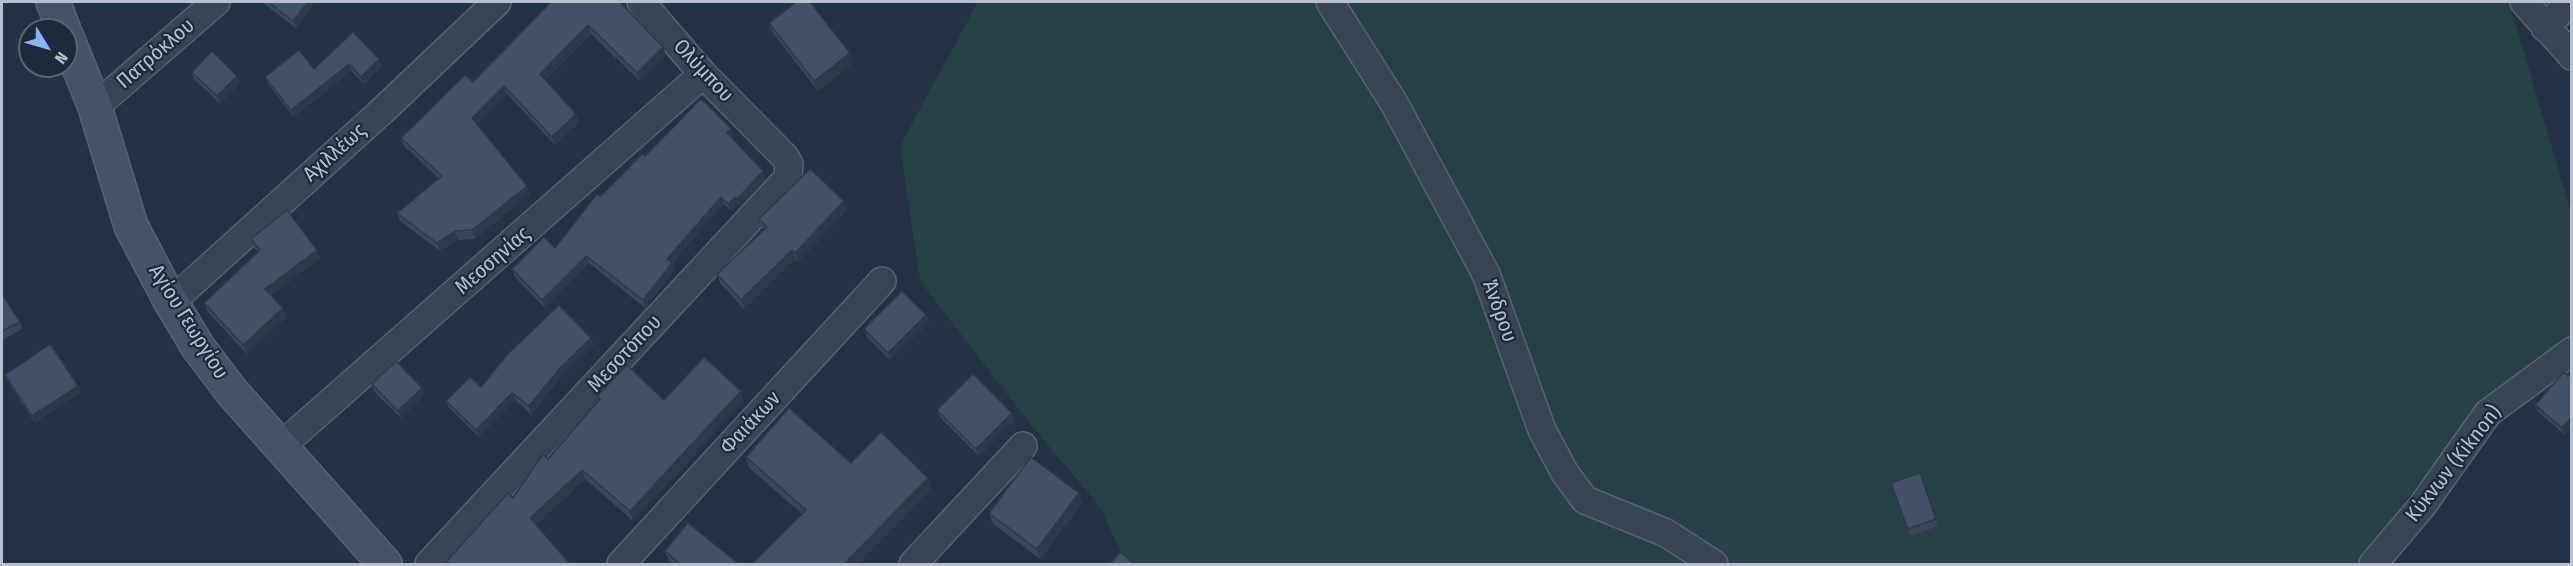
<!DOCTYPE html>
<html>
<head>
<meta charset="utf-8">
<style>
  body { margin:0 }
  #map { position:relative; width:2573px; height:566px; overflow:hidden; background:#253246; font-family:"Fira Sans Condensed",sans-serif }
  canvas { display:block }
  .frame { position:absolute; inset:0; border:3px solid #b7bfce; pointer-events:none }
  .north { position:absolute; left:18px; top:18px; width:60px; height:60px; box-sizing:border-box; background:#1e293a; border:2px solid #5b6575; border-radius:50%; rotate:127deg; font-size:16px; font-weight:700; line-height:24px; text-align:center; color:#b7bfce }
  .north::after { content:''; display:block; margin:auto; width:21px; height:27px; background:#8bb4ff; clip-path:polygon(50% 0,100% 100%,50% 72%,0 100%) }
</style>
</head>
<body>
<div id="map">
<canvas width="2573" height="566"></canvas>
<div class="frame"></div>
<div class="north">N</div>
</div>
<script>
const ctx = document.querySelector('canvas').getContext('2d');
ctx.lineJoin = 'round';
function paint(path, color) { ctx.fillStyle = color; ctx.fill(path, 'evenodd'); }
function strokePath(path, color, width, dash) { ctx.strokeStyle = color; ctx.lineWidth = width; ctx.lineCap = dash ? 'butt' : 'round'; ctx.setLineDash(dash || []); ctx.stroke(path); }
function write(font, color, halo, rows, align = 'center') {
  ctx.font = font + ' "Fira Sans Condensed",sans-serif'; ctx.lineWidth = 4.5; ctx.setLineDash([]); ctx.textBaseline = 'middle'; ctx.strokeStyle = halo; ctx.fillStyle = color; for (const [text, x, y, turn = 0] of rows) {
    ctx.save(); ctx.translate(x, y); ctx.rotate((+turn || 0) * Math.PI / 180); ctx.textAlign = isNaN(turn) ? turn : align; if (halo) ctx.strokeText(text, 0, 0); ctx.fillText(text, 0, 0); ctx.restore();
  }
}
const green = new Path2D(`
  M978,2h1531l62,211v126l-90,69 -48,57 -76,99h-1231l-25,-56 -69,-82 -112,-145 -20,-135z`);
const street = new Path2D(`
  M1330,2l64,101 92,171 56,156 23,43 20,27 81,33 48,31
  M2524,2l48,54
  M2545,28l25,-26
  M95,107l121,-105
  M171,302l210,-190 116,-110
  M281,446l422,-372
  M429,564l359,-386 1,-14 -4,-7 -82,-83 -62,-72
  M621,564l261,-283
  M913,564l110,-118
  M2373,564l49,-58 66,-93 84,-62`);
const secondary = new Path2D(`
  M53,2l11,28
  M66,35l29,72 36,119 40,76 27,45 34,45 153,172`);
const wall = new Path2D(`
  M263,2h51v1l-18,25 -32,-24z
  M551,2l115,53 -26,26 -49,-47 -45,46 30,34 3,8 -24,23 -48,-51 -30,30 53,70 -55,45 -17,1 -18,11 -40,-30 -3,-8 42,-34 -35,-33 -3,-8 72,-56z
  M769,23l84,40 -35,28 -45,-58z
  M353,32l29,34 -18,18 -13,-13 -57,46 -26,-33 -3,-7 49,-8z
  M192,72l45,4 3,7 -20,21 -26,-25z
  M734,135l-2,2 34,41 -26,29 -2,-3 -7,7 -7,-7 -52,59 3,7 -30,38 -56,-45 -44,45 -31,-32 -2,-7 43,-21 46,-52 44,-40z
  M844,201l3,9 -49,52 -3,-3 -51,50 -24,-26 -3,-9 47,-44 -1,-2 -4,-9z
  M251,239l66,11 3,8 -49,37 15,22 -39,37 -39,-42 -4,-9 54,-51 -3,-4z
  M2,297l18,25 2,7 -20,11z
  M926,315l3,7 -39,38 -24,-24 -2,-7z
  M594,345l-32,31 -31,38 -16,-14 -36,37 -30,-29 -3,-7z
  M2564,372l1,63 -27,-23 -3,-7z
  M5,375l73,11 2,7 -45,30 -27,-41z
  M372,384l52,11 -23,23 -27,-27z
  M741,391l3,10 -111,120 -48,-42 -49,46 34,39h-122l-1,-3 66,-63 85,-98 -1,-4 67,4z
  M937,410l75,3 2,7 -35,36 -39,-39z
  M746,457l105,6 81,26 -130,25 -53,-46z
  M1920,473l18,53 -27,10 -20,-53z
  M1082,503l-42,56 -48,-36 -3,-10z
  M665,551l74,13h-67l-3,-2z`);
const shadedWall = new Path2D(`
  M308,2h6v1l-18,25 -3,-7z
  M588,25l3,9 -48,48 -3,-8z
  M663,47l3,8 -26,26 -3,-8z
  M850,53l3,10 -35,28 -4,-10z
  M379,59l3,7 -18,18 -3,-7z
  M349,64l2,7 -57,46 -3,-7z
  M237,76l3,7 -20,21 -3,-8z
  M504,86l3,8 -32,32 -3,-8z
  M576,114l3,8 -24,23 -3,-8z
  M731,128l3,7 -4,5 -3,-7z
  M763,171l3,7 -26,29 -3,-8z
  M527,186l3,8 -55,45 -3,-9z
  M721,197l3,7 -52,59 3,7 -30,38 -2,-8 24,-41z
  M735,197l3,7 -7,7 -3,-7z
  M844,201l3,9 -49,52 -3,-9z
  M455,231l3,9 -18,11 -3,-8z
  M317,250l3,8 -52,39 -3,-8z
  M792,250l3,9 -51,50 -3,-9z
  M586,256l3,7 -44,45 -3,-8z
  M283,308l3,9 -39,37 -4,-9z
  M926,315l3,7 -39,38 -2,-7z
  M591,338l3,7 -32,31 -31,38 -2,-8 31,-38z
  M78,386l2,7 -45,30 -3,-7z
  M422,388l2,7 -23,23 -3,-7z
  M741,391l3,10 -111,120 -3,-10z
  M512,393l3,7 -36,37 -3,-7z
  M1012,413l2,7 -35,36 -3,-7z
  M2571,417v10l-6,8 -3,-7z
  M582,470l3,9 -52,49 -3,-10z
  M928,478l4,11 -74,75h-14z
  M1079,493l3,10 -42,56 -3,-10z`);
const building = new Path2D(`
  M268,2h40l-15,19z
  M551,2h69l43,45 -26,26 -49,-48 -48,49 36,40 -24,23 -48,-51 -32,32 55,68 -55,44 -17,1 -18,12 -40,-30 45,-37 -41,-38 64,-63 8,7z
  M797,2h13l40,51 -36,28 -45,-58z
  M353,32l26,27 -18,18 -12,-13 -58,46 -26,-33 34,-27 15,19z
  M212,51l25,25 -20,20 -25,-24z
  M701,99l30,29 -4,5 36,38 -26,28 -2,-2 -7,7 -7,-7 -54,62 5,4 -29,37 -57,-44 -44,44 -30,-31 32,-32 11,11 42,-54 4,2 41,-42 3,2z
  M810,169l34,32 -49,52 -3,-3 -51,50 -24,-26 50,-47 -8,-8z
  M287,210l30,40 -52,39 18,19 -40,37 -39,-42 56,-53 -9,-11z
  M902,291l24,24 -38,38 -24,-24z
  M3,296l17,26 -18,9v-34z
  M559,305l32,33 -31,30 -31,38 -17,-13 -36,37 -30,-29 24,-24 11,10 27,-33z
  M50,344l28,42 -46,30 -27,-41z
  M704,357l37,34 -111,120 -48,-41 -52,48 40,46h-119l-4,-3 61,-68 5,5 30,-44 5,5 52,-60 -3,-3 30,-31 37,35z
  M396,361l26,27 -24,23 -26,-27z
  M2564,372l4,4 3,-4v45l-9,11 -27,-23z
  M973,374l39,39 -36,36 -39,-39z
  M789,408l62,55 30,-31 47,46 -84,86h-92l54,-54 -60,-53z
  M1031,457l48,36 -42,56 -48,-36z
  M1920,473l16,46 -28,10 -17,-46z
  M688,523l51,41h-59l-15,-13z
  M1121,552l12,12h-24z`);
const streetNames = [
  ["Πατρόκλου",156,54,-41],
  ["Ολύμπου",703,71,47],
  ["Αχιλλέως",335,153,-42],
  ["Μεσσηνίας",493,261,-41],
  ["Άνδρου",1499,311,70],
  ["Αγίου Γεωργίου",188,322,58],
  ["Μεσοτόπου",625,354,-47],
  ["Φαιάκων",751,423,-47],
  ["Κύκνων (Kiknon)",2454,464,-52]
];
paint(green, '#274246');
strokePath(street, '#586272', 30);
strokePath(secondary, '#586272', 36);
strokePath(street, '#394455', 27);
strokePath(secondary, '#475268', 33);
paint(wall, '#3a4659');
paint(shadedWall, '#2f3949');
paint(building, '#435168');
strokePath(building, '#2f3949', 1.5);
write('21px', '#b7bfce', '#1e293a', streetNames);
</script>
</body>
</html>
